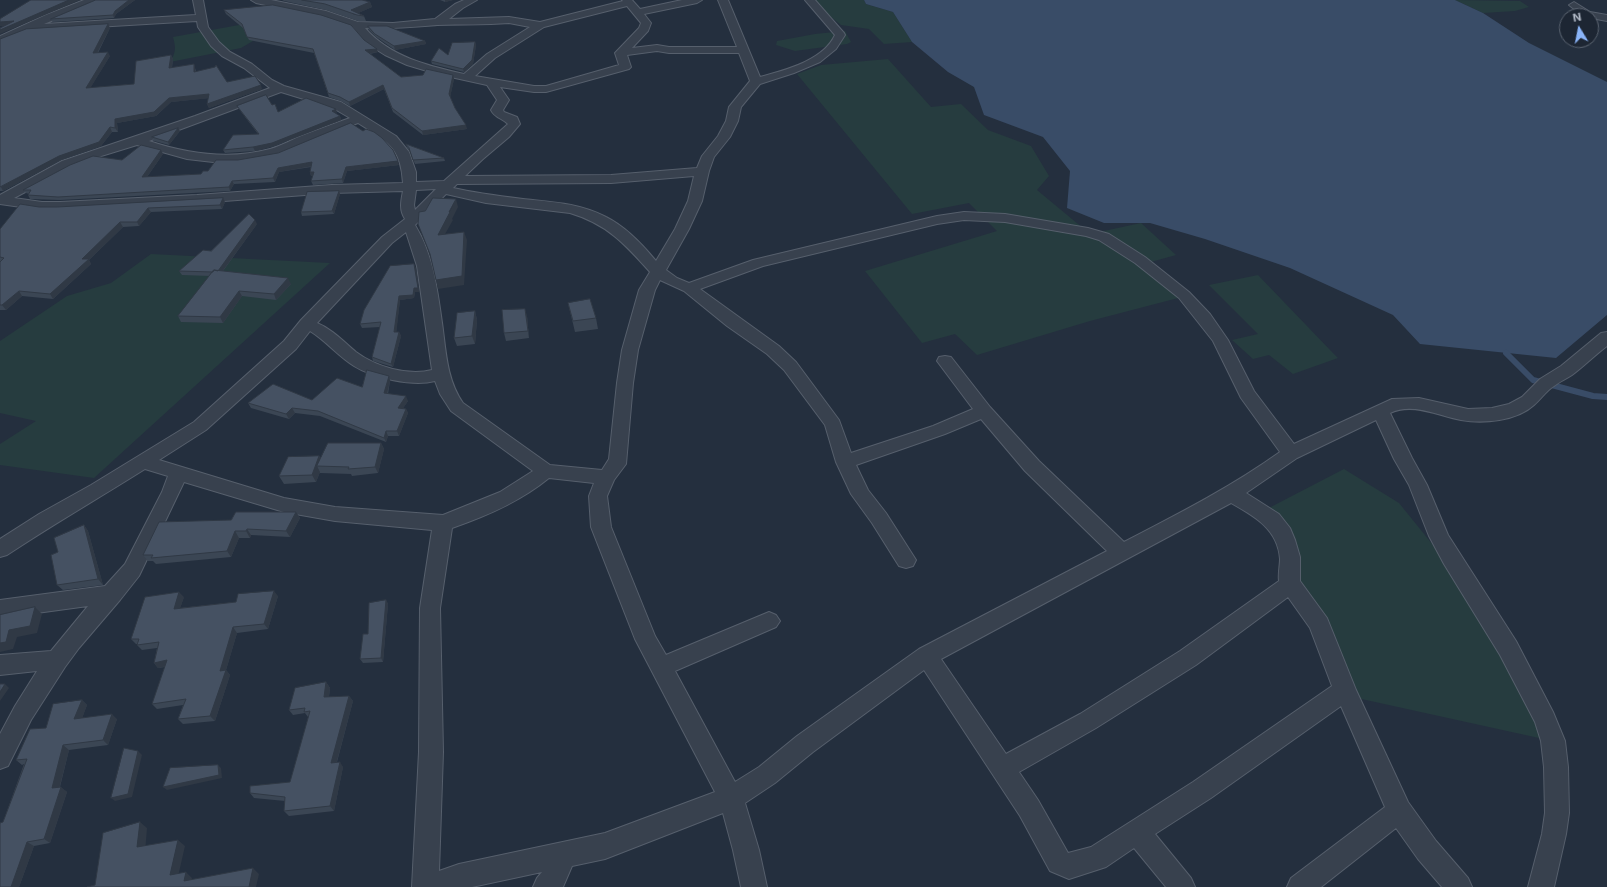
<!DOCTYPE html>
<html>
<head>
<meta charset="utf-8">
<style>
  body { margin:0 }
  #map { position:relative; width:1607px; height:887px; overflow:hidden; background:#242f3e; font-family:Inter,sans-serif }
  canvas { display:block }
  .north { position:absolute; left:1559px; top:8px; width:40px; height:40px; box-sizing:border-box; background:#1d2633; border:1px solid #59626f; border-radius:50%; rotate:350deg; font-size:11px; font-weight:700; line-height:16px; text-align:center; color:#b4bcc9 }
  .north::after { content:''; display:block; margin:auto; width:14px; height:18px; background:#8ab4f8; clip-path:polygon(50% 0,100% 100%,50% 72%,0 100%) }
</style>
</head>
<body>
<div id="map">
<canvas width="1607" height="887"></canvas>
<div class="north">N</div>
</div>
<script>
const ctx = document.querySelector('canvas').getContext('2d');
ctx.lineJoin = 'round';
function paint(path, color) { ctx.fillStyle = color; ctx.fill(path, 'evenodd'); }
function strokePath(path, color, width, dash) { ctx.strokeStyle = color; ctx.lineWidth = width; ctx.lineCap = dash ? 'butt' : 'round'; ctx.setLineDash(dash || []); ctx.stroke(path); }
const green = new Path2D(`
  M813,0h51l2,4 27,8 19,30 -28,2 -15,-15 -28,-4 -25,-20z
  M1455,0l65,1 9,6 -14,4 -32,2z
  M243,15l10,26 -12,7 -71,14c6,-10 6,-14 3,-25l66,-12z
  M845,31l6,11 -4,2 -52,7 -19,-6 1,-4 38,-7z
  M888,59l43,48 30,-3 27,26 43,16 18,30 -12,14 53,44 51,-11 35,32 -36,10 42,32 -92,24 -113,34 -22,-21 -33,9 -57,-72 132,-40 -28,-28 -57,11 -115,-140 24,-9z
  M151,254l179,9 -236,215 -94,-13v-21l36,-23 -36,-8v-72l67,-45 44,-13z
  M1258,275l73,76 7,7 -45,16 -24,-19 -16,4 -21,-19 26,-6 -49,-49z
  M1344,469l55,34 76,94 73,143 -191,-42 -92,-188z`);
const water = new Path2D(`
  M864,0h591l28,13 46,30 78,39v233l-51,43 -136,-14 -27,-29 -103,-47 -85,-29 -55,-16h-46l-37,-15 3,-37 -27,-34 -59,-22 -10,-28 -26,-15 -36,-30 -19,-30 -27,-8z`);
const stream = new Path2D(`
  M1506,353l27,27 60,16 14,1`);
const street = new Path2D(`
  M84,0h14l-1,2 -53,22 152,-9 -3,-15h10l5,27 11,15 11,10 22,12 20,16 12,6 57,16 55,34 13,16 7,20v10l28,-1 64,-57c-6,-6 -13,-6 -17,-14l6,-10 -10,-15 -50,-11 -30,-9 -22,-10 -19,-12 -13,-16 -30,-10 -67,-14 -5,-3h20l55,11 32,11 35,1 42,-4 20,-15 9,-4h13l-14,8 -14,11 60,-2 31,5 83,-21 -1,-1h10l8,9 42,-9h20l-5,3 -53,11 7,9 -3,8 -16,17 25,-3 12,2h68l-19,-47h10l32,77c25,-7 63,-16 75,-42l-30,-35h10l29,33 1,2 -9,14 -16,13 -26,11 -34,11 -19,23 -3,14 -8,16 -16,20 -5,14 -7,30 -13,28 -23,41 11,8 12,5 64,-23 184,-44 27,-4 41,2 83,14 21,6 36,23 44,35 21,22 18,26 26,51 40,53 98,-45 27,-1 49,11 24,-1 17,-4 13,-7 18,-18 21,-13 40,-33 6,-1v14c-12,9 -23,20 -35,29 -6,4 -13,7 -18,11 -8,5 -13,13 -20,19 -17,16 -51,19 -73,15 -23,-4 -48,-18 -71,-7l22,45 15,27 21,50 68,106 37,71 12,29 3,26 1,46 -3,21 -12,53h-26l14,-53 3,-21 -1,-46 -3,-26 -6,-19 -35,-67 -56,-91 -15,-28 -20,-51 -15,-26 -18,-39 -79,38 -51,35 33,21 11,14 5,12 5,17v24l27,37 29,72 52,112 28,39 32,37 4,9h-30l-24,-28 -22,-31 -75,59h-34l4,-9 94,-71 -44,-101 -130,92 -56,36 36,44 4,9h-29l-32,-39 -28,19 -37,12 -19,-8 -30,-55 -96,-146 -111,82 -38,31 -30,20 14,47 8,37h-26l-8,-37 -10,-37 -118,46 -33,7 -9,21h-30l4,-9 5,-6 -70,15h-60l7,-135 1,-144 12,-78 -97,-9 -51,-9 -100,-30 -45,94 -19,24 -41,48 -14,19 -34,53 -23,46 -8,3v-35l15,-28 22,-35 -37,4v-20l51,-4 37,-45 -88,12v-18l105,-14 20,-22 37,-72 6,-16 -23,-7c-46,29 -93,56 -138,86l-7,2v-18l39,-25 52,-29 103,-63 90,-81 17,-21 81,-83 23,-18c-6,-9 -4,-18 -2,-28l-71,2 -135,10 -137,7h-18l-42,-6v-9l62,-34 133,-45 75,-28 -26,-20 -22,-12 -11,-10 -13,-19 -1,-6 -169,10 -28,12v-7l46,-21zM627,6l14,17 -2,5 -24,25 4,12 -73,21h-12l-59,-10 20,-18 49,-31zM509,23l21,4 -43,27 -23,20c-35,-8 -74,-17 -99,-46 25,1 48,-1 72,-3 24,-1 48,0 72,-2zM657,51l12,2h70l11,28 -21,26 -3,14 -8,15 -16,20 -5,12 -86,7 -146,1 18,-17 26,-22 11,-13 -3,-7 -13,-5 -1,-2 6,-10 -9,-13 34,5h12l83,-23 2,-2 -4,-12zM281,92l52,16 17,10c-16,6 -31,11 -46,17 -12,4 -22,11 -34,14 -40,11 -82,5 -121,-8zM358,123c29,18 43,23 45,60l-71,2 -135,10 -137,7h-18l-28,-4 58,-31 26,-10 39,-12 50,14 35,4 17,-1 40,-7 41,-18zM694,176l-6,25 -13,28 -19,32c-14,-17 -30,-34 -50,-44 -26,-14 -55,-15 -83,-18 -24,-3 -47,-6 -70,-11l4,-4 154,-1zM436,189l-21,21 -1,-5 2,-15zM446,194l40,9 84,10c37,11 55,31 80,59l-11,18 -17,60 -5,33 -8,76 -7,11 -52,-5 -87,-62c-15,-21 -17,-48 -20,-73 -5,-36 -9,-74 -28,-105zM964,220l41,2 81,14 13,4 36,23 44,35 19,24 15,19 28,57 39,54c-49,35 -102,62 -156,90l-85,-81 -49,-54 -39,-50 -6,-1 -6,1 -2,4 36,48 -40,17 -82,27 -12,-33 -43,-58 -17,-16 -79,-57 63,-23 174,-42zM406,232l11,34 15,104c-24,6 -56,-3 -76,-18 -12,-10 -24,-23 -39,-29l75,-80zM660,280l24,11 43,35 40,28 17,16 41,55 11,37 15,32 21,29 27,43 7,2 7,-2 3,-6 -30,-47 -18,-23 -12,-25 89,-31 36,-15 44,52 82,80 -188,98 -122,87 -38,31 -24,15 -60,-111 101,-44 4,-6 -4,-6 -7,-3 -103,43 -11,-19 -44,-109 -4,-31 7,-16 12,-16 7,-81 5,-33 17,-60zM310,331c16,10 28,25 44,35 19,12 59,21 81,15l5,13 11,17 82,60 -33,21 -57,23 -108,-8 -51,-9 -125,-38 47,-30 90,-81zM549,478l45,5 -5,13 2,31 44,112 80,153 -110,41 -146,31 -20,7 4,-119 -3,-144 12,-80c35,-12 69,-27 97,-50zM1231,503c23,13 47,26 49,56 0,7 -2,14 -1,22l-99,70 -100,63 -74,40 -65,-95zM1288,597l22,31 22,58 -139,96 -102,65 -23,6 -30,-53 -19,-28 77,-44 100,-63z
  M1574,2l16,10 17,3v6l-16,-3v-2h-8l-14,-11z`);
const wall = new Path2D(`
  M96,0h39l-19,14 -2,4 -61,4 -2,-3z
  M282,0h80l8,2 2,5 -14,6 6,3 2,5h-8l-32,-11 -42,-9z
  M440,0h13l-8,2z
  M224,10l140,30 14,12 -8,2 31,23 52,-2 1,4 -4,18 5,11 12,21 -44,6 -30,-23 -9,-23 -34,17 -9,-5 -12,-4 -15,-44 -65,-13 -6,-12 -17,-14z
  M368,26l57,15 1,3 -31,6 -19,-13 -7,-7z
  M110,28l-12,25 12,3 -20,32 44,-4 37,-29 2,4 -1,9 22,-4 1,4 1,3 31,11 35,7 -53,19 -2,-4 2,-6 -38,4 -15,14 -39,7 1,9h-6l-11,14 -40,14 -58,31h-3v-152z
  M475,42l1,3 -3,19 -9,8 -32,-8 -1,-3 17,-6z
  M272,105l6,7h59l-2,1 5,3 1,4 -67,26 -19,5 -30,2 -2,-3 35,-16 -19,-25 -2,-3z
  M180,131l-11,14 -15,-4 -2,-4z
  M406,144l38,14 1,3 -30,3 -5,-12 -3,-5z
  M161,150l2,4 -16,23 54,-3 7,-3 8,-11 183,5 -52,6 -4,12 -30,2 -2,-4 2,-5h-2l-1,-4 1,-5 -32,5 -4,10 -41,2 -4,7 -170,9 -30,-1 -2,-4 1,-1 -3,-1 -3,-3 99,-30z
  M340,194l-6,20 -32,2 -1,-4z
  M225,202l-3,7 -71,3 -12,14 -16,1 -34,33 2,4 -38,35 -31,-3 -16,14h-6v-81l39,-22z
  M257,224l-34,47 68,13 -15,16 -34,-4 -19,27 -42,-1 -3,-6 32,-40 -28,-1 -3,-4 32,-20z
  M416,268l3,24h-4l-1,6 -14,2 -4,32h3l2,4 -8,31 -20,-6 -1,-4 8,-30 -18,1 -2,-4z
  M568,303l28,15 2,11 -23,3z
  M475,311l2,9 -2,24 -18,2 -3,-8z
  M527,316l2,22 -23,3 -2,-8z
  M389,376l1,5 -2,13 20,7 -5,7 3,1 2,4 -9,23h-11l-2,6 -66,-26 -25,-3 -6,6 -38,-11 -3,-5 64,-3 50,-13z
  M381,443l3,6 -6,24 -26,3 -1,-2 -31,-1v-1l-4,10 -32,2 -5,-8 40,-20 2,2z
  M296,512l4,6 -10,19 -39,-2 -1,3h-11l-8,19 -75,7 -3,-3h-5l-5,-6 88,-35z
  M84,525l4,6 15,54 -40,5 -6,-5 1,-33z
  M278,596l-10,33 -31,4 -11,37 4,5 -15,46 -32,3 -5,-5 5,-14 -26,4 -5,-5 13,-37 -7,1 -4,-5 3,-15 -15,2 -5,-5 1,-1h-2l-5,-5 53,-42 -4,11 56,-6z
  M386,600l2,4 -5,58 -20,1 -3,-4 8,-25z
  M326,682l4,6 -1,9 20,-1 4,5 -16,61 6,5 -9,44 -45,5 -5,-5 1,-10 -31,-3 -4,-5 40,-11 19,-65h-1l-3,-4 -12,2 -4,-5z
  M82,700l5,5 -5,13 35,1 -9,26 -39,5 -9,37 7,5 -17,51 -16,3 -15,41h-19l3,-65 21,-58 -2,1 -6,-5 30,-32z`);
const shadedWall = new Path2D(`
  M69,0h11l-80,34v-4l9,-4h-9v-4z
  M129,0h6l-19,14 -2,4 -1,-3 2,-4z
  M445,0h8l-8,2z
  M370,2l2,5 -18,8 -3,-5z
  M108,24l2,4 -15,29 -2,-4z
  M425,41l1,3 -31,6 -1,-4z
  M475,42l1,3 -3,19 -9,8 -1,-3z
  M377,49l1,3 -12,2 -1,-4z
  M108,52l2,4 -22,36 -2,-4z
  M171,55l2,4 -2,13 -2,-4z
  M194,64l1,4 1,8 -2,-4z
  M453,75l1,4 -4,19 -1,-4z
  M261,85l1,4 -53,19 -2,-4z
  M383,85l1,4 -34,17 -1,-4z
  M209,94l2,4 -40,4 -15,14 -39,7 1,9 -3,-4v-9l54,-21z
  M336,109l1,3 -4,3 -1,-4z
  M340,116l1,4 -67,26 -19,5 -2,-4z
  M466,125l1,4 -44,6 -1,-4z
  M110,127l2,5 -11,14 -40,14 -58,31 -2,-4z
  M178,128l2,3 -11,14 -1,-3z
  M161,150l2,4 -19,27 -2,-4z
  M398,161l1,4 -52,6 -4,12 -1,-4 4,-12z
  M312,162l1,4 -34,6 -4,10 -2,-4 5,-10z
  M310,172h4l2,3 -5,1z
  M232,181l2,3 -4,7 -1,-4z
  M339,191l1,3 -6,20 -2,-3z
  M223,198l2,4 -3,7 -2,-4z
  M456,199l2,8 -6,12 1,1 -13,23 -2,-8z
  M148,208l3,4 -12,14 -2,-4z
  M255,220l2,4 -38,52 -2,-4z
  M120,222l3,5 -34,33 2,4 -38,35 -3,-5 32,-35z
  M464,232l3,8 -3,45 -26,4 -2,-9z
  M414,264l2,4 3,24h-4l-1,6 -14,2 -4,36 -2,-4 5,-36z
  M288,278l3,6 -15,16 -2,-6z
  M19,291l3,5 -16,14 -4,-5z
  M239,291l3,5 -19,27 -3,-6z
  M525,309l2,7 2,22 -1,-7z
  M475,311l2,9 -2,24 -3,-8z
  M399,332l2,4 -8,31 -2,-3z
  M389,376l1,5 -4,17 -2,-5z
  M406,396l2,5 -8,12 -2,-5z
  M292,408l3,5 -6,6 -3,-5z
  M406,409l2,4 -9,23 -2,-5z
  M386,431l2,5 -2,6 -2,-4z
  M381,443l3,6 -6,24 -3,-6z
  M319,456l4,8 -6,2 3,6 -4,10 -4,-7z
  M296,512l4,6 -10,19 -4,-6z
  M84,525l4,6 15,54 -5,-6z
  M247,529l4,6 -1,3 -4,-7z
  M235,531l4,7 -8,19 -4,-6z
  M274,591l4,5 -10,33 -4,-5z
  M179,592l5,5 -6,17 -4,-5z
  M386,600l2,4 -5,58 -2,-4z
  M35,607l7,7 -5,19 -20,4 -4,12 -13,3v-9l9,-13z
  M233,627l4,6 -11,37 4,5 -15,46 -5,-5 10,-45z
  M167,660l5,5 -14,3 -4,-5z
  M326,682l4,6 -2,15 -4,-6z
  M5,684l4,4 -9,13v-9z
  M349,696l4,5 -18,67 -4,-5z
  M82,700l5,5 -7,19 -6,-5z
  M112,714l5,5 -9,26 -5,-5z
  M63,745l6,5 -11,43 -6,-5z
  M138,751l4,4 -10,42 -17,4 -4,-3z
  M340,762l3,5 -9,44 -4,-5z
  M218,765l3,3 1,10 -55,12 -4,-3z
  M61,787l6,5 -17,51 -6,-4z
  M140,822l7,6 -2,25 -8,-6z
  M178,840l7,6 -8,35 -7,-6z
  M27,842l7,4 -15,41h-8z
  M253,868l6,6 -3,13h-7z
  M186,872l6,6 -2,9 -6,-6z`);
const building = new Path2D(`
  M31,0h38l-69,30v-2l14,-7 -14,1v-3z
  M96,0h33l-14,11 -2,4 -62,4z
  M302,0h60l8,2 -19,8 13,6 -7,-1 -32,-11z
  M273,5l48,10 30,10 13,15 13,9 -12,1 36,27 22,-2 3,-6 27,6 -4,19 6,14 11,17 -44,6 -30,-23 -9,-23 -34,17 -9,-5 -12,-4 -15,-44 -66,-12 -5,-13 -18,-14z
  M108,24l-15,29 15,-1 -22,36 48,-4 2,-23 35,-6 -2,13 25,-4v8l21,-5 1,-2 11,17 28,-6 6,9 -54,19 2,-10 -40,4 -15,14 -39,7v9l-5,-1 -11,15 -40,14 -59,31v-148l26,-10z
  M368,26h19l38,15 -31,5 -19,-12z
  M475,42l-3,18 -9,9 -32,-8 8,-13 9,7 4,-12z
  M266,95l6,10 3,-1 3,8 28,-14 30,11 -4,2 8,5 -68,27 -19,4 -30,3 10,-15 26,-1 -22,-28z
  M351,123l12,8 3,-2 8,3 8,6 11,12 5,11 -52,6 -4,12 -31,2 3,-9h-4l2,-10 -34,6 -5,10 -41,3 -3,6 -171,10 -30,-2 3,-5h-8l47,-25 23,-9 29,4 19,-15 20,5 -19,27 59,-3 2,-3h5l8,-11h22l40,-7z
  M178,128l-10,14 -16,-5z
  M406,144l38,14 -31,2 -4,-12z
  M339,191l-7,20 -31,1 6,-20z
  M223,198l-3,7 -72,3 -11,14h-17l-38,37h7l-39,35 -31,-3 -17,14h-2v-43l4,-4 -4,-1v-28l20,-25 19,3h18z
  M433,198l23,1 -7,13h1l-12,23 26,-3 -2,44 -26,4 -6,-26 -12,-30 1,-12 6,-1z
  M249,214l6,6 -37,51 -4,-1 -1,2 -34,-1 24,-21 8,1z
  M414,264l4,24h-4l-1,7 -14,1 -5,36h5l-8,32 -19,-7 9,-35 -21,2 4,-14 26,-44z
  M214,270l74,8 -14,16 -35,-3 -19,26 -42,-1z
  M590,299l6,19 -23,3 -5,-18z
  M525,309l3,22 -24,2 -2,-23z
  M475,311l-3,25 -18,2 3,-25z
  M367,370l22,6 -5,17 22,3 -8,12 8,1 -9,22h-11l-2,7 -66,-27 -26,-3 -6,6 -38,-11 25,-19 39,16 25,-22 25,9z
  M328,443h53l-6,24 -27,2 1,-2 -32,-1z
  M319,456l-7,19 -33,1 9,-19z
  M236,512h60l-10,19 -39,-2 -1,2h-11l-8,20 -76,7 2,-3h-10l16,-33 72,-2z
  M84,525l14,54 -41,6 -6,-30 7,-3 -4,-14z
  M274,591l-10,33 -31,3 -13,44 6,-1 -16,46 -32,3 8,-20 -34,5 15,-44 -13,3 5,-21 -22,3 2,-6h-8l14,-42 34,-5 -5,17 62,-7 2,-8z
  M386,600l-5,58 -21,1 3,-25h5l1,-31z
  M35,607l-5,19 -21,4 -3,12 -6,1v-28z
  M326,682l-2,15 25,-1 -18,67 9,-1 -10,44 -46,5 1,-14 -35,-4v-7l40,-4 20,-71 -6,1 1,-4 -16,2 6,-22z
  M0,684h5l-5,8z
  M82,700l-8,19 38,-5 -9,26 -40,5 -11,43 9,-1 -17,52 -17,3 -16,45h-11v-64l3,-1 24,-63 -11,1 14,-31 16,-1 7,-24z
  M124,748l14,3 -10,43 -17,4z
  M218,765l1,10 -56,12 7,-19z
  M140,822l-3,25 41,-7 -8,35 16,-3 -2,9 69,-13 -4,19h-162l8,-2 8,-52z`);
paint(green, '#263c3f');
paint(water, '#394c67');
strokePath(stream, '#394c67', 6);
strokePath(street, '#565f6c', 2);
paint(street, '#38414e');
paint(wall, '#3b4654');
paint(shadedWall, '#303945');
paint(building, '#455162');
strokePath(building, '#303945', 1);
</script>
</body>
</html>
